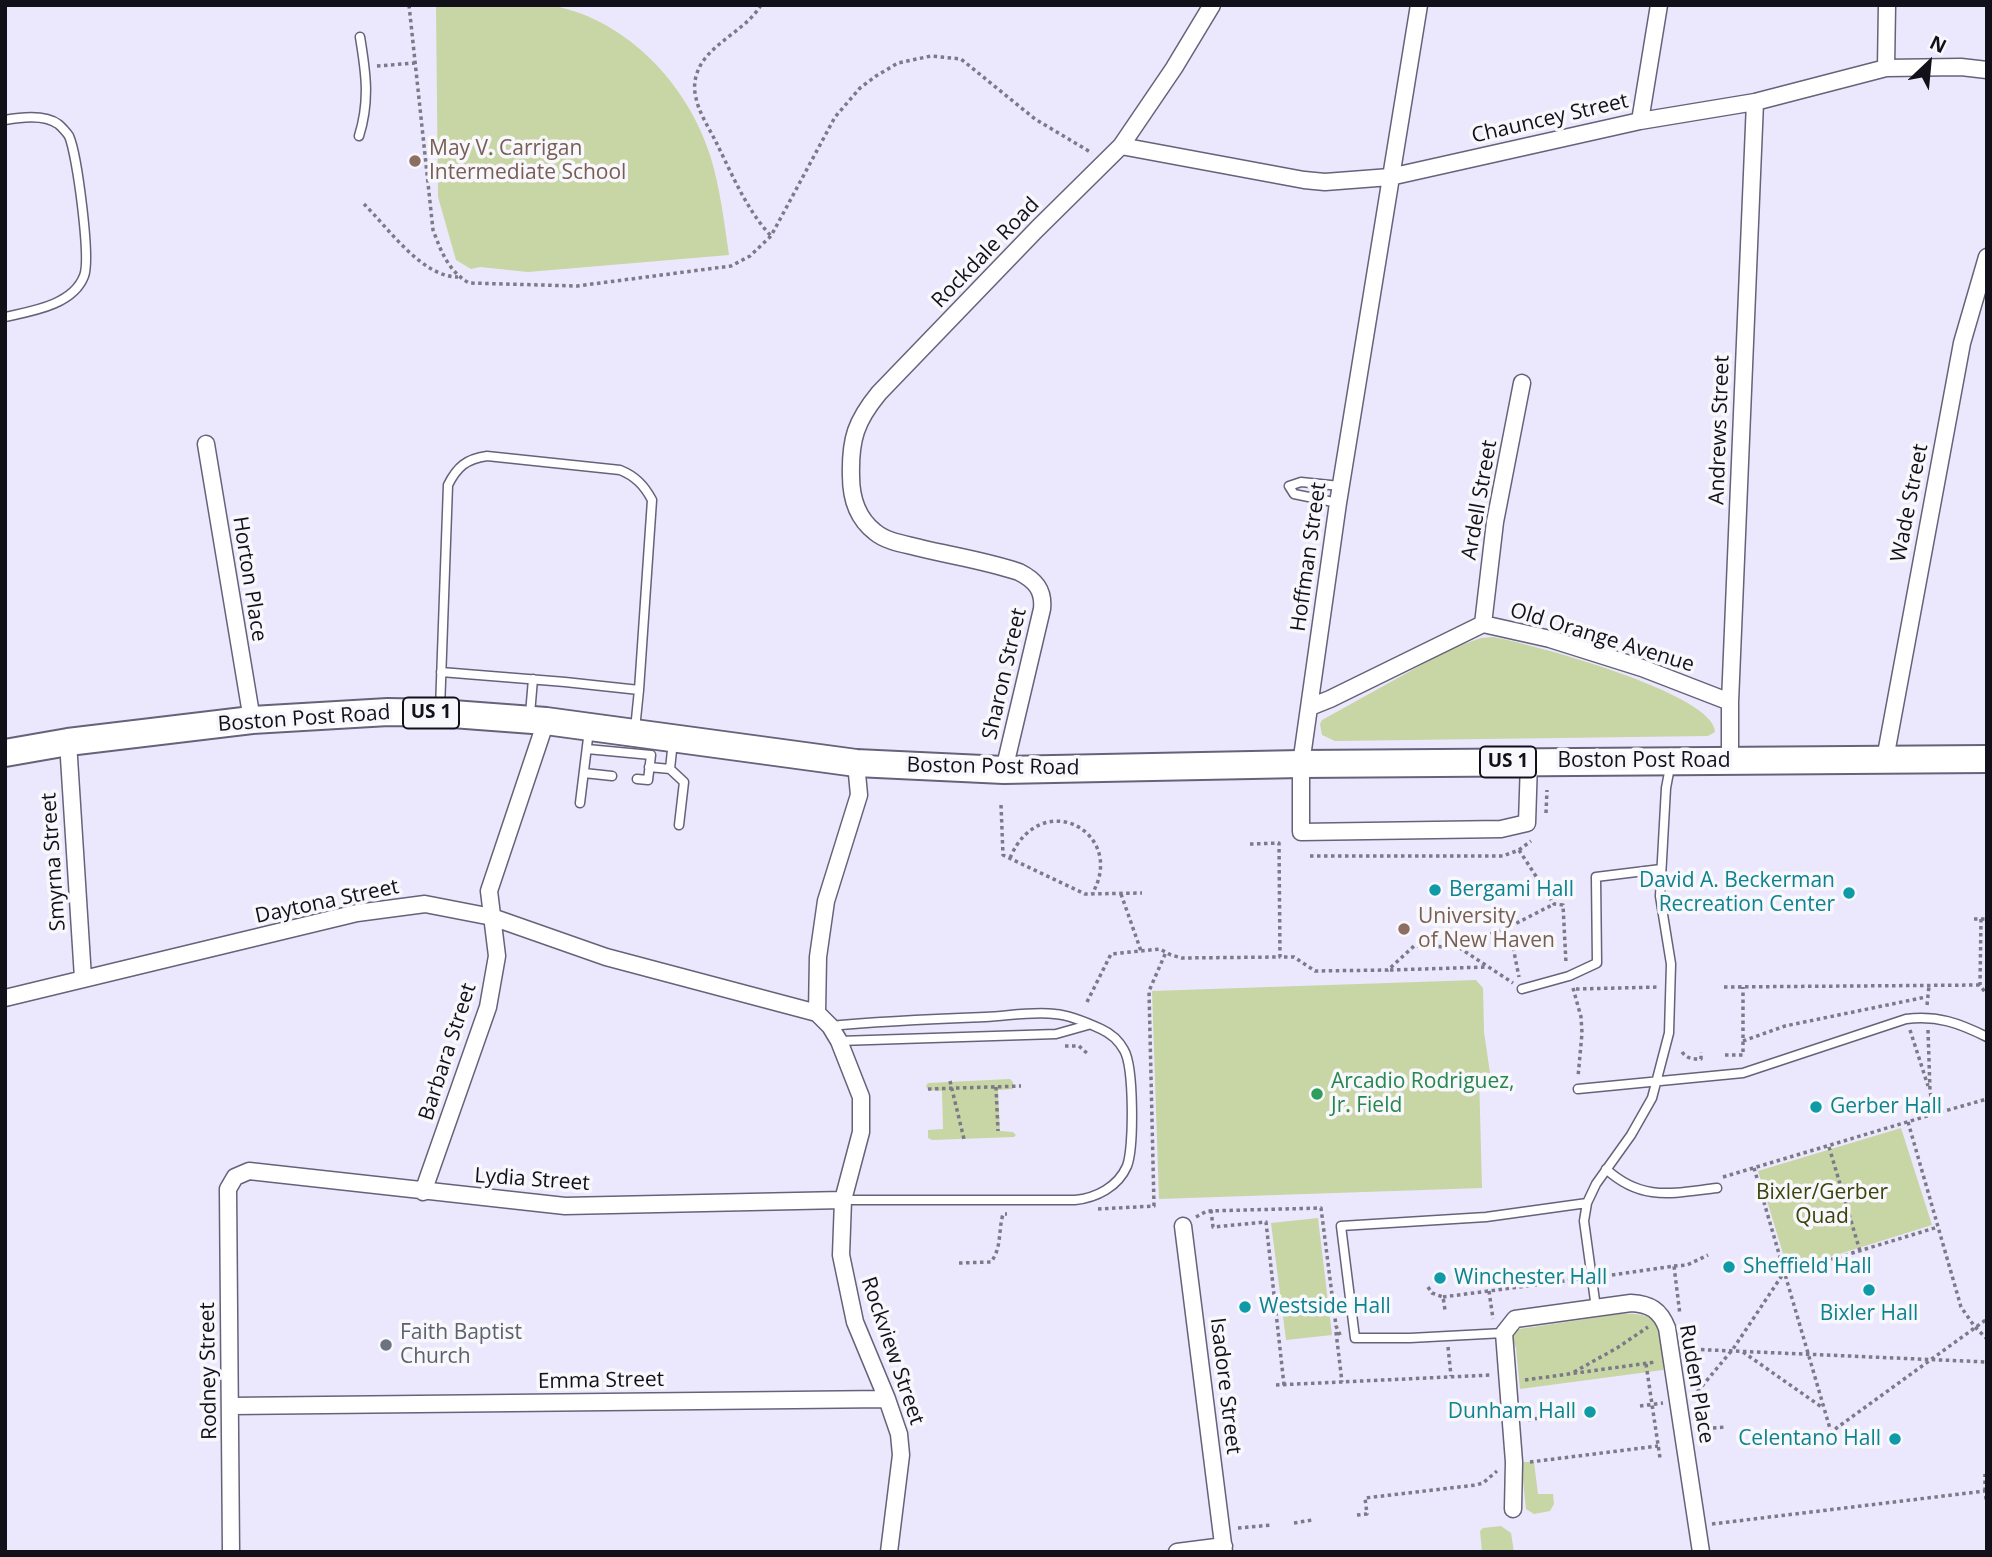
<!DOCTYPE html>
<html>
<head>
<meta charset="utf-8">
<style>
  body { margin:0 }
  #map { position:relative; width:1992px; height:1557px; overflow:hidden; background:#ebe8fd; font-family:"Open Sans",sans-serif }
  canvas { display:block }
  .frame { position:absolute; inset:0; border:7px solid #121019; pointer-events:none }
  .north { position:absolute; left:1894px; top:28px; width:70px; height:70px; -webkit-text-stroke:5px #f8f7fc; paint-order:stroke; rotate:26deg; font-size:19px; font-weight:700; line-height:28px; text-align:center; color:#121019 }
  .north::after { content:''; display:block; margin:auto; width:24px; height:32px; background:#121019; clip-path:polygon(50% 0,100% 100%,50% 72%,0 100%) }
</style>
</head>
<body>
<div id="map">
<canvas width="1992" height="1557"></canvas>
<div class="frame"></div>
<div class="north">N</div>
</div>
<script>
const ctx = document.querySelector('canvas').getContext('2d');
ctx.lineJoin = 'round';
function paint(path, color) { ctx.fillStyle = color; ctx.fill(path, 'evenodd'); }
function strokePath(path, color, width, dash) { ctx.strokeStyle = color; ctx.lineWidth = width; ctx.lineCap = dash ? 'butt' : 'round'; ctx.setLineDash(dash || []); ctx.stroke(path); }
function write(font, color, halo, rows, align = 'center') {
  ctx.font = font + ' "Open Sans",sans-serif'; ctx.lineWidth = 7; ctx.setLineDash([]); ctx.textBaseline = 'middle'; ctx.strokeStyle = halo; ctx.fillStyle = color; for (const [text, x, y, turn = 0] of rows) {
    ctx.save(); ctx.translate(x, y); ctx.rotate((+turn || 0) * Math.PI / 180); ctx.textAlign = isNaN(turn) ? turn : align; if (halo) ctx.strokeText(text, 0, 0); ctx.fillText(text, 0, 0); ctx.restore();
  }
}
const green = new Path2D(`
  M436,5c27,0 54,0 81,0 12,0 25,-1 37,1 73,14 134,79 156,149 10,32 14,66 19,100l-201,17 -48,-5 -9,2 -15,-9 -18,-63z
  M1493,637c35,6 222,56 222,95l-7,4 -373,5 -13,-6 -2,-11 2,-4 128,-71 31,-11z
  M1476,980l7,8 1,44 6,41 -11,1 3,114 -323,11 -7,-208z
  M1010,1079l3,3v7l-15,1 2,41 13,1 3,3 -2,2 -82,3 -4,-2v-8l15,-1 -1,-38 -14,-1 -2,-4 2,-3z
  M1901,1128l31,97 -144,45 -30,-99z
  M1318,1218l14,117 -46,5 -15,-117z
  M1619,1314c29,-1 40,2 43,33 1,8 3,15 1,23l-143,19 -4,-41 -4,-10 7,-9z
  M1521,1462h13l4,32h15l1,10 -4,7 -16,3 -8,-5z
  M1501,1526l10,7 3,19h-32l-2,-21 3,-3z`);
const path = new Path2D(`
  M409,5l24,225c8,21 15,41 36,53l108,3 154,-20 19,-10 21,-20 64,-119 25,-29 16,-12 22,-13 33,-7 30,3 74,60 57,34
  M761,5c-15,25 -47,36 -61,61 -5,10 -7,20 -4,32 3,15 13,30 20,44 16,32 30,67 55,94
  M377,66l38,-3
  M364,204c25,25 58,73 94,73
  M1001,805l2,50 82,39 57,-1
  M1546,813l1,-23
  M1250,844l29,-1 1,114h14l21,14 73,-1 26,-24 44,1 55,36
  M1519,850l35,54 9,1 3,58
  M1310,856h193l16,-6 12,-9
  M1010,858c31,-73 118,-25 82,36
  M1121,894l20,57
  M1974,919h13
  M1981,919l-1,66 7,10
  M1509,927l10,50
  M1458,947l51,-20 45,-23
  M1390,970l97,-3
  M1724,987l256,-2
  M1573,988l8,29 1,16 -4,44
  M1576,989l83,-2
  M1087,1002l24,-48 49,-5 11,6 11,3 98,-1
  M1927,1005l2,-19
  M1910,1030l18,56
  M1928,1030l2,61 4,23 53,-15
  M1743,1041l42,-15 141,-29
  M1065,1046h14l10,9
  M1682,1052c5,7 11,7 19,7v-7
  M1725,1055h18v-68
  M950,1081l14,58
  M996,1087l2,44
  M928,1089l93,-3
  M1908,1122l53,185 14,20 12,12
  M1829,1147l31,104
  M1754,1168l77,264 156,-113
  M1723,1177l211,-63
  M1098,1209l56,-3 -5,-215 17,-39
  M1211,1210l2,17 53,-5 18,163
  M1196,1217l11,-6 114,-3 15,118 5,11
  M959,1263l32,-1c11,-15 7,-30 12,-48h4
  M1674,1266l13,-1 21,-10
  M1605,1276l69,-10 6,49
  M1428,1287l4,6 11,4 2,13
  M1489,1291l4,28
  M1443,1297l137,-18
  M1336,1332l6,50
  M1448,1347l3,29
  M1687,1349l300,13
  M1743,1352l80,56
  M1646,1364l14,94
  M1574,1372l43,-24 31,-21
  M1525,1380l131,-18
  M1276,1385l215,-10
  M1693,1397l40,-48 50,-75 155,-47
  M1640,1406l23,-3
  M1528,1420l12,-2
  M1699,1429l26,-2
  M1530,1462l128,-16
  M1985,1491v-17
  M1357,1515l10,-1 -2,-16 111,-13 7,-2 14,-12
  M1294,1523l18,-3
  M1712,1524l273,-33 2,14
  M1238,1528l34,-3`);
const service = new Path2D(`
  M5,120c16,-3 40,-6 53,4 3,2 9,9 11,12 8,18 22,123 15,140 -11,29 -52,35 -79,41
  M359,136c11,-35 7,-63 1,-99
  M1338,503l-44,-9 -5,-8 12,-4 39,4
  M440,709l8,-224c9,-18 18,-26 39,-29l133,14c15,6 24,15 32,30l-13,190 -74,-8 -124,-10
  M530,714l3,-35
  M635,729l4,-39
  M587,749l64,6 -3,25 -11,-1
  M649,767l21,2 14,13 -5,43
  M670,769l3,-28
  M584,773l28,3
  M580,803l9,-73
  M1522,989l47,-13 28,-13 -1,-86 65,-8
  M830,1026c52,-5 103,-7 155,-9 23,-1 48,-6 70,-3 13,1 33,9 46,15 9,4 18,12 23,21 10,17 10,98 3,116 -9,21 -31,32 -52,34h-232
  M839,1041l217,-7 32,-9
  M1578,1089l165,-16 163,-54c31,-4 53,4 81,18
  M1606,1169c36,33 67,24 111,19
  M1596,1308l-12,-87 3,-18 9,-19 35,-49 21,-37 17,-65 2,-69 -11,-68 6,-108 4,-21
  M1504,1333l-94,5h-55l-14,-112 145,-9 101,-14`);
const minor = new Path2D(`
  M1419,5l-81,498 -37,261v68l200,-3 26,-6 2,-61
  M1886,68l1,-63
  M1640,121l19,-116
  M1121,146l183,34 21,2 65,-5 250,-56 115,-19 131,-34 75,-1 26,3
  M206,444l46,276
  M1483,624l12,-102 27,-139
  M1310,707l20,-8 153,-75 67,15 92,29 88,34
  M68,742l15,236
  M1885,759l77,-416 25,-86
  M1730,760v-58l25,-600
  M856,763l3,32 -33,106 -8,56 -1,56 13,13 9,15 22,56v35l-18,68 -2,55 14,67 32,77 12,35 2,21 -12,97
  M1004,770l38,-161c2,-19 -7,-29 -23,-37 -32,-11 -66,-16 -99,-24 -15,-4 -33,-6 -45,-16 -18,-14 -24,-34 -24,-56 -1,-37 5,-55 28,-83l158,-164 84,-83 53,-78 38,-63
  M5,998l352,-85 68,-9 67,13 114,40 211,56
  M423,1192l65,-185 9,-51 -8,-65 57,-170
  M1183,1226l41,326
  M231,1406l656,-7
  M1513,1509l1,-47 -10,-129 11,-14 116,-16c19,1 29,7 36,25l34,224
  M231,1552l-3,-363 7,-12 14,-6 316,35 278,-6
  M1177,1552l47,-6`);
const primary = new Path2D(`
  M5,753l63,-11 184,-22 136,-8 51,1 107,8 310,42 148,7 297,-6 686,-5`);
const markers = [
  [415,161,7,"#8d6e63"],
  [1435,890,7,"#0f9aa8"],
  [1849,893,7,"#0f9aa8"],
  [1404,929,7,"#8d6e63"],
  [1317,1094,7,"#2e9e5b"],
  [1816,1107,7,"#0f9aa8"],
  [1729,1267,7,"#0f9aa8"],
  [1440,1278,7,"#0f9aa8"],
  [1869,1290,7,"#0f9aa8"],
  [1245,1307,7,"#0f9aa8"],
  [386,1345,7,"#6b7280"],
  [1590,1412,7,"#0f9aa8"],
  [1895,1439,7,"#0f9aa8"]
];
const shields = [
  [431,713,56],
  [1508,762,56]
];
const shieldNames = [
  ["US 1",431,713],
  ["US 1",1508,762]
];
const streetNames = [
  ["Chauncey Street",1550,119,-13],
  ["Rockdale Road",986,253,-46],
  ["Andrews Street",1720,430,-88],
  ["Ardell Street",1480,500,-80],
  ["Wade Street",1910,503,-79],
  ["Hoffman Street",1309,557,-82],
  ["Horton Place",249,579,81],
  ["Old Orange Avenue",1602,638,17],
  ["Sharon Street",1005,674,-77],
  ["Boston Post Road",304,719,-4],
  ["Boston Post Road",1644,761],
  ["Boston Post Road",993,767,1],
  ["Smyrna Street",54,862,-94],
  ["Daytona Street",327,902,-12],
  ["Barbara Street",448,1052,-72],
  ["Lydia Street",532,1180,4],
  ["Rockview Street",892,1351,71],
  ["Rodney Street",209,1371,-91],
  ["Emma Street",601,1381,-1],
  ["Ruden Place",1696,1384,80],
  ["Isadore Street",1225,1386,83]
];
const educationNames = [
  ["May V. Carrigan",429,149],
  ["Intermediate School",429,173],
  ["University",1418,917],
  ["of New Haven",1418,941]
];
const cultureNames = [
  ["David A. Beckerman",1835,881,"right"],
  ["Recreation Center",1835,905,"right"],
  ["Bergami Hall",1449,890],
  ["Gerber Hall",1830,1107],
  ["Sheffield Hall",1743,1267],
  ["Winchester Hall",1454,1278],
  ["Westside Hall",1259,1307],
  ["Bixler Hall",1869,1314,"center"],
  ["Dunham Hall",1576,1412,"right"],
  ["Celentano Hall",1881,1439,"right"]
];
const leisureNames = [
  ["Arcadio Rodriguez,",1331,1082],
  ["Jr. Field",1331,1106]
];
const parkNames = [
  ["Bixler/Gerber",1822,1193],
  ["Quad",1822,1217]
];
const worshipNames = [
  ["Faith Baptist",400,1333],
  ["Church",400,1357]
];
paint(green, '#c8d5a4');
strokePath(service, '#666279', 11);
strokePath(minor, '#666279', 19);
strokePath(primary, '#666279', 30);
strokePath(path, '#7c7988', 3.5, [3.5, 3.5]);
strokePath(service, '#fff', 8);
strokePath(minor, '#fff', 16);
strokePath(primary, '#fff', 26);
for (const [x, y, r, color] of markers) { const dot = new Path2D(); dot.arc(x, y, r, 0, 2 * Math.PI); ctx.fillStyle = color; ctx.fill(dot); strokePath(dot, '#f8f7fc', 2.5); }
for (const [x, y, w] of shields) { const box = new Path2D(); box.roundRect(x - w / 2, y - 15.5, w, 31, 5); ctx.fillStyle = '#f8f7fc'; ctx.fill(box); strokePath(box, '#121019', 2); }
write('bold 19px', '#121019', null, shieldNames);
write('21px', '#121019', '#f8f7fc', streetNames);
write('21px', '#785e54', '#f8f7fc', educationNames, 'left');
write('21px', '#0d838f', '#f8f7fc', cultureNames, 'left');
write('21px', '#27864d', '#f8f7fc', leisureNames, 'left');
write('21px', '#3a4409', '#f8f7fc', parkNames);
write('21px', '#5b616d', '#f8f7fc', worshipNames, 'left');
</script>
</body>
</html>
